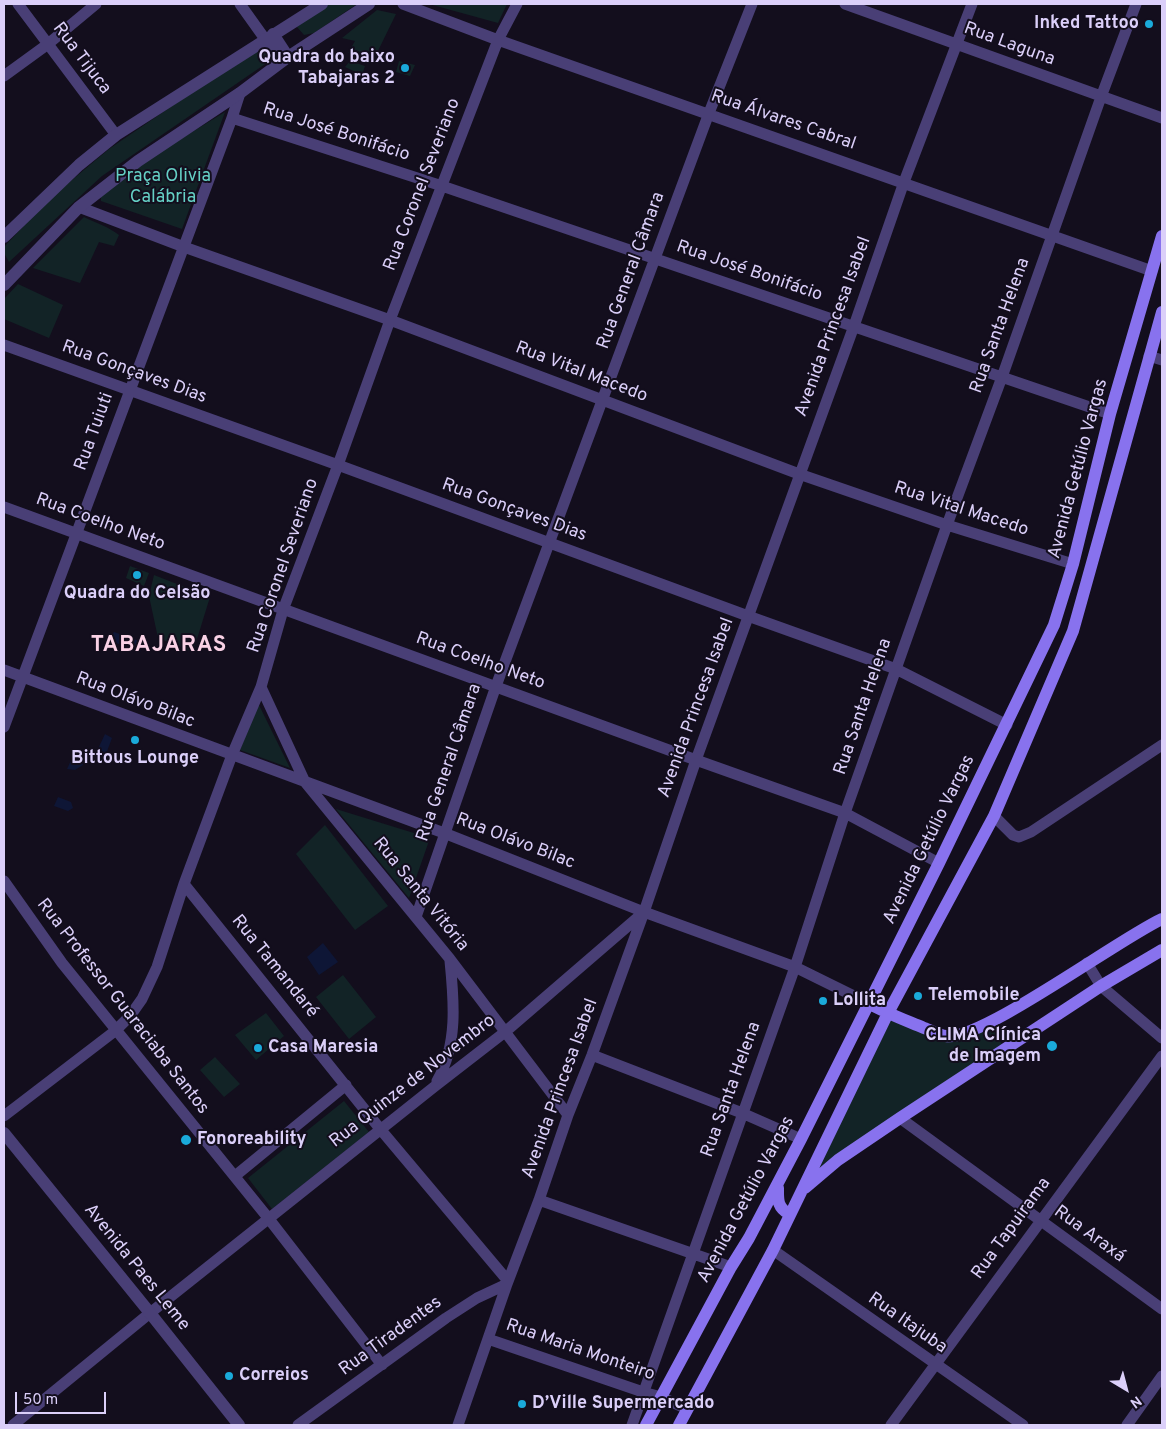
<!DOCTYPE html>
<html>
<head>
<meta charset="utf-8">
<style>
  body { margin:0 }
  #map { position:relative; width:1166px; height:1429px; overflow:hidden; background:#130e1d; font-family:Overpass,sans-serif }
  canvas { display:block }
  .frame { position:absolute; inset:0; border:5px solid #dbcff9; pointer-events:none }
  .north { position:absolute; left:1101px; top:1364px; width:50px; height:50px; -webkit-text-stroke:4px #130e1d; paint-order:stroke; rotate:143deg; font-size:14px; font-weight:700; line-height:20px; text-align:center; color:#dbcff9 }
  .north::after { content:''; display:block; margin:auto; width:18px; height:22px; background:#dbcff9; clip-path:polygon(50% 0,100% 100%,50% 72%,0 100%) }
  .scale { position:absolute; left:15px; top:1392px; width:91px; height:22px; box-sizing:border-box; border:2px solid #dbcff9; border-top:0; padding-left:6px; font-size:15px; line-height:18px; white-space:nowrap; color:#dbcff9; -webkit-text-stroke:4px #130e1d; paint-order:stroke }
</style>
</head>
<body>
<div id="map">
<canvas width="1166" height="1429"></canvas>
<div class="frame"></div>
<div class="north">N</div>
<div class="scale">50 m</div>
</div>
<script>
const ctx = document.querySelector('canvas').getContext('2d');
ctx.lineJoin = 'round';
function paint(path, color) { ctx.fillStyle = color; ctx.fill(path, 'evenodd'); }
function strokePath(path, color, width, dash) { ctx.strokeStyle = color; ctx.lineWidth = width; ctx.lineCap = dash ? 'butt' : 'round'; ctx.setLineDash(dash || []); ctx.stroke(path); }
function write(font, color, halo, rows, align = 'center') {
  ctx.font = font + ' Overpass,sans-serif'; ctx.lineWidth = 4; ctx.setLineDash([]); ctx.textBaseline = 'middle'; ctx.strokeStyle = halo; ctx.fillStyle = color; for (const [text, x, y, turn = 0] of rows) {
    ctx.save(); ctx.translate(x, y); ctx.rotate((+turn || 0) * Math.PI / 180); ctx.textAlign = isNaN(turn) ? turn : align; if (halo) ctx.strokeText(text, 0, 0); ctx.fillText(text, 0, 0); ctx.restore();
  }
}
const green = new Path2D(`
  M329,4h28l-43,29 -10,2 -7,-8v-4z
  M429,4h78l-9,19z
  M377,10l19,4 -20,41 -28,-2 7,-12 -13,-3z
  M260,46l11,14 -169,116 -93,86 -5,-9v-6l44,-47 61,-51z
  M350,61l15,5 -3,9 -17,-8z
  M399,61l16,4 -5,11 -14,-4z
  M225,112l-43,117 -81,-28v-5l53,-41z
  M84,217c12,6 25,10 35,18l-5,11 -15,-4 -19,41 -47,-15z
  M18,284l45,21 -14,33 -45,-19v-20z
  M130,566l19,7 -5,13 -18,-8z
  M154,575l56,22 -17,55 -35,-14 -9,-42z
  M258,703l32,65 -50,-18z
  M336,809l94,29 -21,60z
  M325,825l63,81 -33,24 -59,-76z
  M343,975l33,42 -27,22 -33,-42z
  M266,1013l18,23 -28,24 -21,-25z
  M888,1013l59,23 42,-14 16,27 -204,143z
  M215,1057l25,27 -16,13 -24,-27z
  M344,1101l25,31 -97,77 -24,-31z`);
const water = new Path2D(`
  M114,632l31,11 -5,9 -32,-12z
  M105,734l7,4 -6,16 -9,-3z
  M73,756l7,2 3,7 -8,5 -8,-1z
  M58,797l13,5 2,6 -5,3 -14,-5z
  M323,943l15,19 -19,13 -12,-18z`);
const minor = new Path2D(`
  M18,4l98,131
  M240,4l25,35
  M403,4l95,36 654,231
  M845,4l317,114
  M4,76l44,-32 48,-40
  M232,118l210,68 668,228
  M79,207l105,40 206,73 409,154 148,51 126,39
  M4,345l334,120 410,151 148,53 111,56
  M1149,356l13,4
  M4,507l692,253 149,53 94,50
  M4,670l440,163 200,79 151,55 73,36
  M261,687l44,95 145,177 118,156
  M4,727l228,-609 8,-25
  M994,816l19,19 6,2 12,-5 131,-87
  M4,881l58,82 207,256 113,146
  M184,884l197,246 127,151
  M416,917l80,-231 213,-573 43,-109
  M1087,963l14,23 61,52
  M592,1055l150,58 59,26
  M437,1081c21,-36 17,-80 13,-120
  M4,1116l111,-85 15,-15 12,-17 15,-32 27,-83 48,-129 29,-68 22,-77 55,-145 52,-145 108,-280 19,-36
  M900,1118l262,191
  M235,1176l111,-91
  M539,1200l192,67
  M773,1250l250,175
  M488,1339l155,53 18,5 26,12
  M13,1425l137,-112 284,-226 71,-55 138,-119
  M298,1425l148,-107 31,-20 30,-14
  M458,1425l49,-141 32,-84 29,-85 24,-60 52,-143 52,-152 158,-434 50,-144 68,-178
  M632,1425l163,-458 50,-154 102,-288 55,-148 99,-280 35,-93
  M891,1425l271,-369
  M1127,1425l35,-49`);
const tertiary = new Path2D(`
  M273,34l15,23
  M265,39l15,24
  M4,237l75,-72 37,-30 206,-131
  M4,285l75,-78 59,-46 102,-68 48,-36 81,-53
  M4,1133l146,180 89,112`);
const secondary = new Path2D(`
  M868,1003c18,10 37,17 56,25 7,2 14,7 22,8 34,6 174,-98 216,-117
  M778,1188c0,12 -1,19 11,26
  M805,1188l33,-28 62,-42 201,-132 61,-36
  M646,1425l85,-158 18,-29 52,-99 138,-276 115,-238 19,-61 37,-150 52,-178
  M679,1425l94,-175 115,-237 106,-197 79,-185 89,-319`);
const markers = [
  [1149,24,5,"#1aaada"],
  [405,68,5,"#1aaada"],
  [137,575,5,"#1aaada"],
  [135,740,5,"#1aaada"],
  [918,996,5,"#1aaada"],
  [823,1001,5,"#1aaada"],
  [1052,1046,6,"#1aaada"],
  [258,1048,5,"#1aaada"],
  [186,1140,6,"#1aaada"],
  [229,1376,5,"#1aaada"],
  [522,1404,5,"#1aaada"]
];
const poiNames = [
  ["Inked Tattoo",1139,24,"right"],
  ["Quadra do baixo",395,58,"right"],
  ["Tabajaras 2",395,79,"right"],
  ["Quadra do Celsão",137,594,"center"],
  ["Bittous Lounge",135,759,"center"],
  ["Telemobile",928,996],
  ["Lollita",833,1001],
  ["CLIMA Clínica",1041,1036,"right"],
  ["de Imagem",1041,1057,"right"],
  ["Casa Maresia",268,1048],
  ["Fonoreability",197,1140],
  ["Correios",239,1376],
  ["D’Ville Supermercado",532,1404]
];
const streetNames = [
  ["Rua Laguna",1009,45,20],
  ["Rua Tijuca",81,59,53],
  ["Rua Álvares Cabral",783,121,19],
  ["Rua José Bonifácio",336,133,18],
  ["Rua Coronel Severiano",423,185,-69],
  ["Rua General Câmara",632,271,-70],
  ["Rua José Bonifácio",749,272,19],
  ["Rua Santa Helena",1001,326,-70],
  ["Avenida Princesa Isabel",834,327,-70],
  ["Rua Gonçaves Dias",134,373,20],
  ["Rua Vital Macedo",581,373,21],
  ["Rua Tuiuti",95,432,-70],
  ["Avenida Getúlio Vargas",1079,469,-75],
  ["Rua Vital Macedo",961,510,18],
  ["Rua Gonçaves Dias",514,511,20],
  ["Rua Coelho Neto",100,523,20],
  ["Rua Coronel Severiano",284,566,-71],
  ["Rua Coelho Neto",480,662,20],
  ["Rua Olávo Bilac",135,701,21],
  ["Rua Santa Helena",864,707,-71],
  ["Avenida Princesa Isabel",697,708,-70],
  ["Rua General Câmara",450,763,-71],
  ["Avenida Getúlio Vargas",930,840,-64],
  ["Rua Olávo Bilac",515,842,21],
  ["Rua Santa Vitória",420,895,51],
  ["Rua Tamandaré",274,967,51],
  ["Rua Professor Guaraciaba Santos",122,1007,52],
  ["Rua Quinze de Novembro",413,1082,-38],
  ["Avenida Princesa Isabel",561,1089,-70],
  ["Rua Santa Helena",732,1090,-70],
  ["Avenida Getúlio Vargas",747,1200,-62],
  ["Rua Tapuirama",1012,1229,-54],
  ["Rua Araxá",1089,1235,36],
  ["Avenida Paes Leme",136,1268,51],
  ["Rua Itajuba",907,1324,35],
  ["Rua Tiradentes",391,1337,-36],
  ["Rua Maria Monteiro",580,1351,19]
];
const parkNames = [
  ["Praça Olivia",163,177],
  ["Calábria",163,198]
];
const districtNames = [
  ["TABAJARAS",159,647]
];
paint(green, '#122326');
paint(water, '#0e1636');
strokePath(minor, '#493f76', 11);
strokePath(tertiary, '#493f76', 12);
strokePath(secondary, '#8872ee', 12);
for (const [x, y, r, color] of markers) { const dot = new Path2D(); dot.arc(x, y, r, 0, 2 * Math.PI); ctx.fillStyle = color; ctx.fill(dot); strokePath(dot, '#130e1d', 2); }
write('bold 18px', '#dbcff9', '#130e1d', poiNames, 'left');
write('18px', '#dbcff9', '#130e1d', streetNames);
write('18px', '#65d0c5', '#130e1d', parkNames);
ctx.letterSpacing = '1px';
write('bold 22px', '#f9d1e5', '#130e1d', districtNames);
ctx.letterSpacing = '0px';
</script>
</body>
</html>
